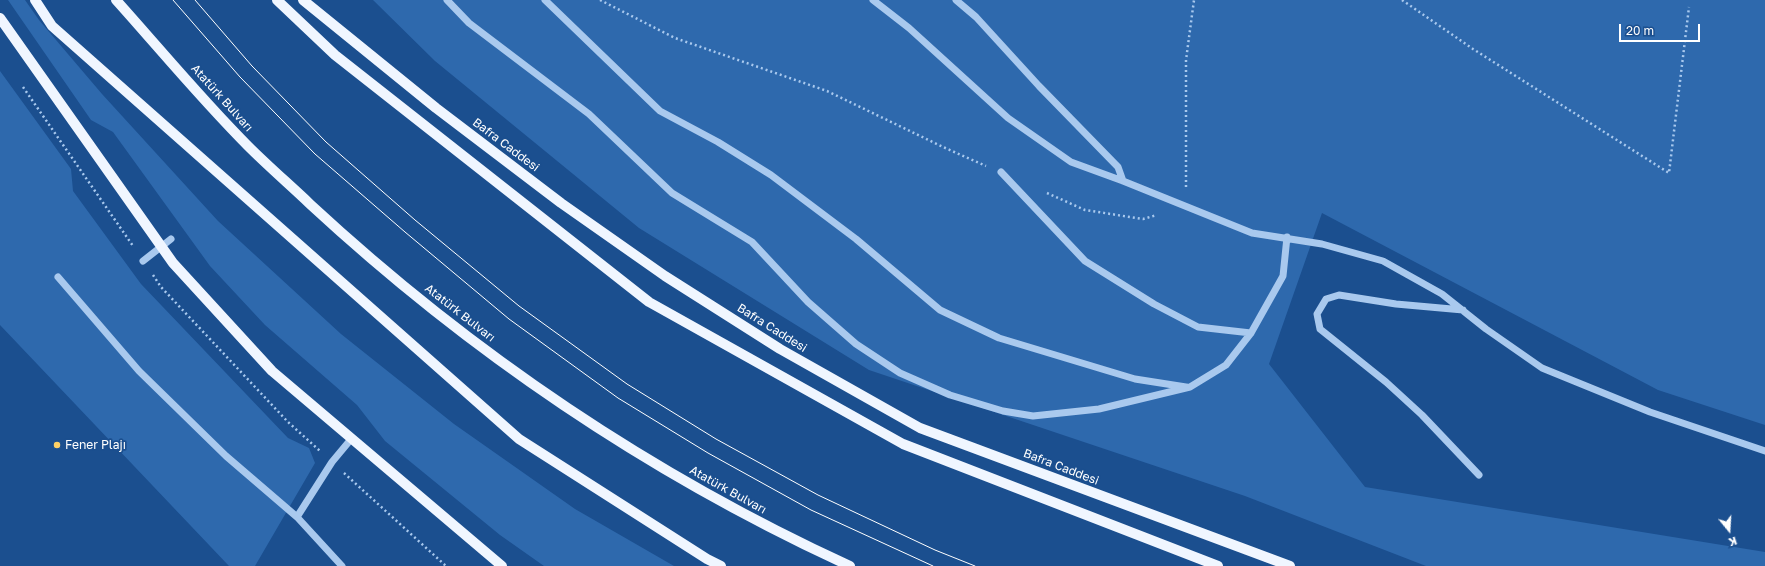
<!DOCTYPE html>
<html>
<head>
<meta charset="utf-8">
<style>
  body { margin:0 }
  #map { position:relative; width:1765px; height:566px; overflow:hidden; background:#1b4f8f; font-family:"Golos Text",sans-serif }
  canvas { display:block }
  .north { position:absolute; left:1709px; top:510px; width:40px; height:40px; -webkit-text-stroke:3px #1b4f8f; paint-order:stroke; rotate:162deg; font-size:11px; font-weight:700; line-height:16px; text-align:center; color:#fff }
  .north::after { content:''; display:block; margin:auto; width:14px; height:18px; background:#fff; clip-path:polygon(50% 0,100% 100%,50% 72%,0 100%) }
  .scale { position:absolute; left:1619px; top:24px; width:81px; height:18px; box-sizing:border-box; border:2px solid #fff; border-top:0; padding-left:5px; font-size:12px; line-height:14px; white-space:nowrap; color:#fff; -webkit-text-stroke:3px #1b4f8f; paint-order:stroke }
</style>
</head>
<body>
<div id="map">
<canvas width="1765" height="566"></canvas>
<div class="north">K</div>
<div class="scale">20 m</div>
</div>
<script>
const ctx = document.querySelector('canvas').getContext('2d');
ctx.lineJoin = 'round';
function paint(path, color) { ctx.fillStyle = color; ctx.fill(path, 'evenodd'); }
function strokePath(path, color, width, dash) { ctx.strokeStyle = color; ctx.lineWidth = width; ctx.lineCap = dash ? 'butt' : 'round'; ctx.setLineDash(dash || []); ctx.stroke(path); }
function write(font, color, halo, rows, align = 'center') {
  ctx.font = font + ' "Golos Text",sans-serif'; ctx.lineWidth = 3.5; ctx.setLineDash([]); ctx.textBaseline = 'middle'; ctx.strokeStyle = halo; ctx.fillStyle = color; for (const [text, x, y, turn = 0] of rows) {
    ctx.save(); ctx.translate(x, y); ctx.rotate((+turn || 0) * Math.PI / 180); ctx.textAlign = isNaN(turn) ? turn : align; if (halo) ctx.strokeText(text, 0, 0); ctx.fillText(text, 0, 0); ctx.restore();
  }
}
const green = new Path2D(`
  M8,0h17l14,20 63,74 116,127 123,113 113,90 121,85 99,57h-130l-44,-31 -115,-94 -28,-36 -92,-80 -55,-59 -97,-134 -22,-12z
  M373,0h1392v425l-107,-35 -336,-177 -53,151 96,123 400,65v14h-339l-181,-70 -376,-126 -230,-142 -204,-167z
  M0,71l71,98 2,22 68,93 147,154 21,10 6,15 -60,103h-26l-229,-241z`);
const path = new Path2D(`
  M600,0l75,38 152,53 116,56 43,19
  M1402,0l71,49 196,124 20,-166
  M23,87l110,159
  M1186,187v-127l8,-60
  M1047,193l38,17 58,9 14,-4
  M153,275l8,12 127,135 32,29
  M344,473l102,93`);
const minor = new Path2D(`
  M447,0l22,23 120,91 83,79 80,49 56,60 48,42 44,29 50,22 53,16 30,5 66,-7 91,-22 36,-22 25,-32 32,-57 4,-39
  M545,0l115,111 58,31 53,33 85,64 84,71 59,28 136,41 51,8
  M873,0l36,28 99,90 63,44 52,19 129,52 70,11 61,17 59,33 44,35 56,39 108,44 115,39
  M956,0l20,17 63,69 79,81 5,14
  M1001,172l84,89 69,43 44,23 53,6
  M143,261l28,-22
  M58,277l81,94 87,85 71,61 45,49
  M1463,310l-67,-6 -57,-9 -13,4 -9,15 3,15 66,53 36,33 57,60
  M297,517l35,-55 20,-24`);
const major = new Path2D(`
  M35,0l17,26 467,413 188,120 14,7
  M116,0c44,49 86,100 132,146 20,20 42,39 62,58 160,148 342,271 540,362
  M277,0l58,55 314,247 254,142 315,122
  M303,0l133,108 125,95 104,73 115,73 140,79 370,138
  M0,18l173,245 99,108 230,195`);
const tram = new Path2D(`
  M173,0l67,77 75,77 90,78 104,87 109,79 90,55 103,57 122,56
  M195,0l57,66 74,76 89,78 104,86 108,78 89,55 102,56 117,55 40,16`);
const markers = [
  [57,445,4,"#ffd166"]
];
const streetNames = [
  ["Atatürk Bulvarı",222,98,48],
  ["Bafra Caddesi",506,145,37],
  ["Atatürk Bulvarı",460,313,38],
  ["Bafra Caddesi",772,328,32],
  ["Bafra Caddesi",1061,467,21],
  ["Atatürk Bulvarı",728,490,29]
];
const poiNames = [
  ["Fener Plajı",65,445]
];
paint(green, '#2e69ad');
strokePath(path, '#a9c9ee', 2.5, [2, 3]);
strokePath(minor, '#a9c9ee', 7);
strokePath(major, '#f0f6ff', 10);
strokePath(tram, '#fff', 1);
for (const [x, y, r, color] of markers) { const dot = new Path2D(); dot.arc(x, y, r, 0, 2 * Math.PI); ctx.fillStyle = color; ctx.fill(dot); strokePath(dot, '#1b4f8f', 1.5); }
write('12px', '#fff', '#1b4f8f', streetNames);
write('12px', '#fff', '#1b4f8f', poiNames, 'left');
</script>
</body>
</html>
